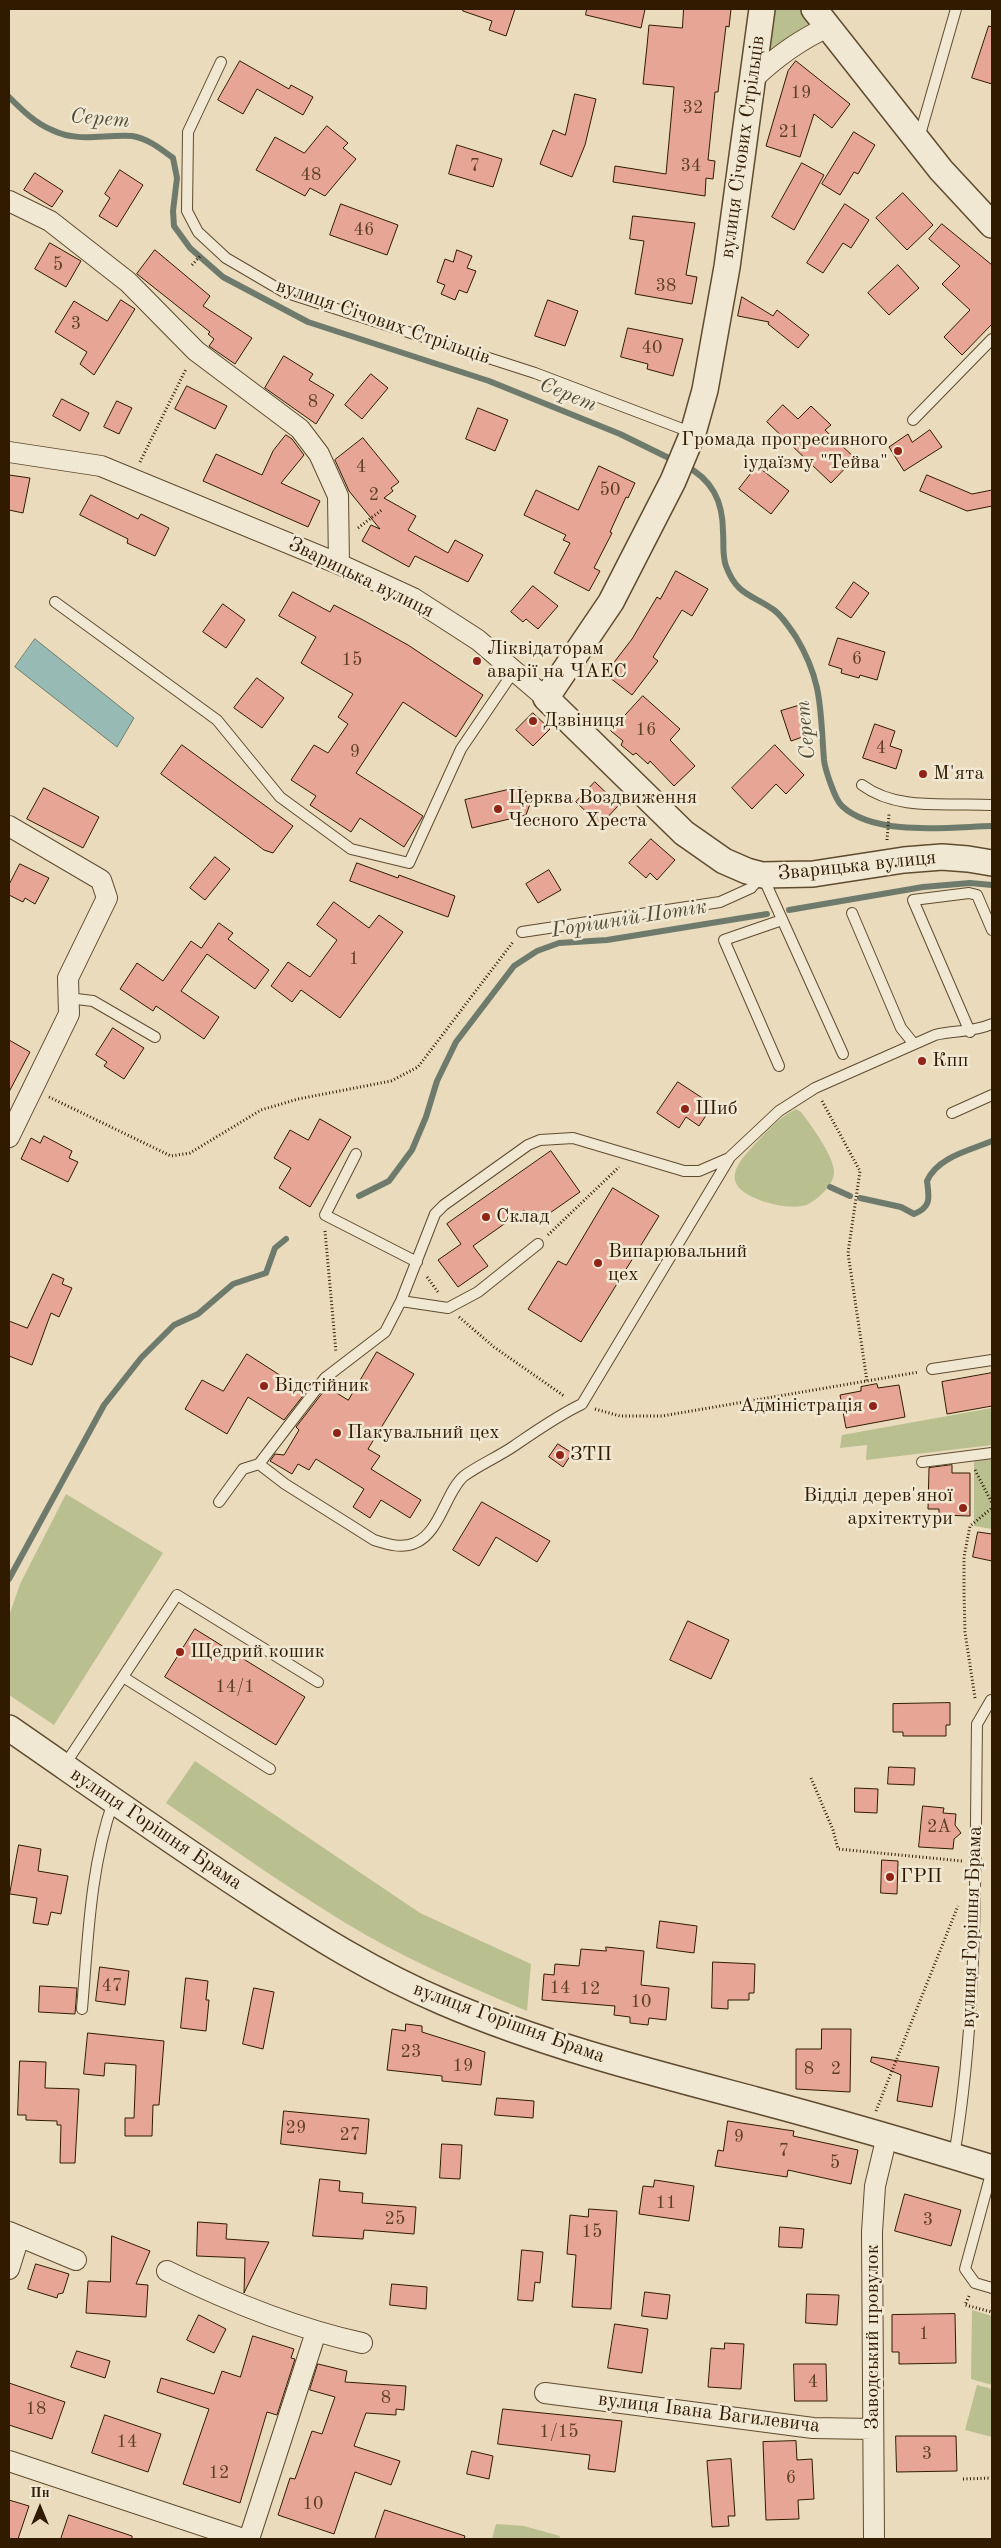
<!DOCTYPE html>
<html>
<head>
<meta charset="utf-8">
<style>
  body { margin:0 }
  #map { position:relative; width:1001px; height:2548px; overflow:hidden; background:#e9dbbc; font-family:"Old Standard TT",serif }
  canvas { display:block }
  .frame { position:absolute; inset:0; border:10px solid #311b00; pointer-events:none }
  .north { position:absolute; left:15px; top:2483px; width:50px; height:50px; -webkit-text-stroke:4px #f1e8d3; paint-order:stroke; rotate:0deg; font-size:14px; font-weight:700; line-height:20px; text-align:center; color:#311b00 }
  .north::after { content:''; display:block; margin:auto; width:18px; height:22px; background:#311b00; clip-path:polygon(50% 0,100% 100%,50% 72%,0 100%) }
</style>
</head>
<body>
<div id="map">
<canvas width="1001" height="2548"></canvas>
<div class="frame"></div>
<div class="north">Пн</div>
</div>
<script>
const ctx = document.querySelector('canvas').getContext('2d');
ctx.lineJoin = 'round';
function paint(path, color) { ctx.fillStyle = color; ctx.fill(path, 'evenodd'); }
function strokePath(path, color, width, dash) { ctx.strokeStyle = color; ctx.lineWidth = width; ctx.lineCap = dash ? 'butt' : 'round'; ctx.setLineDash(dash || []); ctx.stroke(path); }
function write(font, color, halo, rows, align = 'center') {
  ctx.font = font + ' "Old Standard TT",serif'; ctx.lineWidth = 5; ctx.setLineDash([]); ctx.textBaseline = 'middle'; ctx.strokeStyle = halo; ctx.fillStyle = color; for (const [text, x, y, turn = 0] of rows) {
    ctx.save(); ctx.translate(x, y); ctx.rotate((+turn || 0) * Math.PI / 180); ctx.textAlign = isNaN(turn) ? turn : align; if (halo) ctx.strokeText(text, 0, 0); ctx.fillText(text, 0, 0); ctx.restore();
  }
}
const green = new Path2D(`
  M773,9h26l11,14 -40,28z
  M796,1109l5,3c10,13 32,43 33,59 1,13 -16,29 -28,34 -16,6 -63,-5 -70,-22 -6,-14 11,-30 19,-39 12,-13 26,-28 41,-35z
  M992,1408v37l-126,15 1,-15 -27,3 2,-13z
  M992,1457v72l-18,-3v-65z
  M66,1494l97,59 -109,172 -45,-30v-79l11,-32z
  M195,1761l225,152 111,51 -4,47c-55,-23 -109,-47 -161,-76 -69,-40 -134,-87 -200,-132z
  M972,2310l20,6v69l-21,-6z
  M977,2385l15,4v48l-27,-7z
  M496,2524l28,2 36,10 -1,3h-67z`);
const water = new Path2D(`
  M35,639l99,79 -17,29 -102,-80z`);
const stream = new Path2D(`
  M9,97c13,13 26,26 43,33 26,13 52,4 80,6 15,2 29,13 41,22l4,20 -4,33 1,15 16,22 33,29 85,45 181,59 131,53 55,27
  M684,465c28,14 39,36 39,67 1,12 -1,23 3,34 11,30 26,28 48,44 8,6 16,18 22,27 27,45 24,73 28,123 1,9 11,40 18,46 33,31 108,21 150,20
  M789,910l134,-23 47,-4 22,2
  M830,1187l20,9
  M359,1196l30,-15 23,-31 14,-33 11,-36 19,-39 58,-76 23,-15 22,-8 48,-3 160,-26
  M860,1198l41,9 13,7c18,-7 15,-17 13,-33 10,-24 44,-31 65,-40
  M9,1579l95,-174 37,-47 33,-33 24,-11 35,-30 33,-11 9,-25 11,-9`);
const building = new Path2D(`
  M463,9h52l-9,27 -17,-6 3,-9 -29,-10z
  M587,9h58l-4,19 -55,-13z
  M684,9h47l-2,18 -3,-1 -8,66h-3l-7,68 7,1 -2,18 -7,-1 -1,18 -92,-14 2,-16 51,8 8,-87 -31,-3 4,-38 2,-21 33,3z
  M989,26l3,1v57l-20,-6z
  M240,61l49,28 2,-4 22,12 -10,18 -46,-26 -14,25 -25,-14z
  M796,61l54,43 -18,24 -18,-14 -14,43 -34,-11 22,-75z
  M575,94l21,5 -11,46 -13,32 -32,-13 13,-34 12,5z
  M327,126l21,17 -5,5 13,11 -31,37 -15,-8 -5,8 -49,-26 19,-33 29,16z
  M854,132l21,13 -17,29 -4,-2 -14,23 -18,-11z
  M457,145l45,14 -9,28 -44,-13z
  M802,163l22,12 -30,55 -22,-13z
  M120,170l23,15 -26,42 -18,-11 11,-18 -5,-4z
  M35,173l28,18 -11,16 -28,-17z
  M903,193l30,32 -26,25 -31,-32z
  M341,204l57,21 -11,30 -57,-20z
  M845,204l24,16 -18,28 -8,-5 -20,30 -16,-10z
  M633,216l62,7 -9,52 11,2 -5,27 -57,-10 9,-53 -14,-2z
  M942,224l50,41v59l-30,31 -18,-18 26,-27 -28,-26 18,-18 -31,-27z
  M50,243l31,18 -15,26 -31,-18z
  M155,250l55,46 -7,10 49,32 -17,26 -26,-18 5,-7 -6,-5 2,-2 -73,-58z
  M457,250l15,6 -5,12 9,3 -9,22 -8,-3 -4,10 -14,-6 4,-9 -8,-3 8,-23 8,3z
  M898,265l21,23 -30,27 -21,-22z
  M742,297l31,19 4,-6 32,25 -11,13 -30,-24 1,-2 -31,-6z
  M121,300l14,9 -41,66 -14,-11 7,-12 -32,-20 19,-31 33,20z
  M548,300l30,11 -13,35 -30,-10z
  M628,328l55,11 -10,37 -26,-7 1,-5 -27,-7z
  M284,356l29,18 -4,6 25,15 -18,29 -51,-36z
  M371,374l17,14 -26,31 -17,-14z
  M187,386l40,20 -12,23 -40,-20z
  M62,399l27,14 -9,18 -27,-15z
  M117,401l15,7 -13,26 -15,-7z
  M783,405l15,14 13,-13 20,19 -6,5 30,28 -24,25 -64,-61z
  M478,408l30,12 -13,31 -29,-12z
  M930,430l12,17 -38,24 -15,-24 19,-13 4,8z
  M286,435l6,4 12,16 -23,28 39,18 -12,26 -105,-46 13,-27 46,21 11,-24z
  M363,438l36,44 -8,6 2,3 -9,7 32,18 -8,14 40,23 7,-13 28,15 -15,27 -53,-26 -6,11 -47,-26 9,-16 9,4 -31,-38 -14,-31z
  M599,466l36,17 -7,15 -2,-1 -16,35 2,1 -18,35 6,3 -11,20 -35,-18 16,-30 -7,-3 3,-5 -42,-20 12,-25 42,20z
  M757,466l32,25 -18,23 -32,-25z
  M9,475l21,3 -7,35 -14,-3z
  M927,475l45,19 20,-4v16l-25,5 -47,-20z
  M91,495l47,24 3,-5 28,14 -14,28 -28,-13 1,-4 -48,-24z
  M676,571l32,18 -16,27 -10,-6 -29,47 5,4 -26,34 -27,-21 27,-35 25,-42 3,2z
  M854,582l15,11 -18,25 -15,-10z
  M533,586l25,20 -20,23 -12,-10 -3,3 -12,-10z
  M293,592l37,20 4,-7 29,15 45,25 75,50 -27,42 -53,-35 -47,71 67,43 -19,31 -44,-29 -9,14 -41,-27 6,-9 -25,-16 23,-35 14,8 20,-29 -10,-7 15,-23 -52,-31 15,-26 -37,-21z
  M223,604l22,16 -19,28 -23,-16z
  M838,638l47,14 -8,28 -17,-5 -1,3 -18,-5 1,-4 -13,-4z
  M257,678l27,20 -22,30 -28,-20z
  M643,696l37,33 -10,11 25,26 -21,20 -24,-25 -2,3 -12,-11 -3,2 -12,-10 2,-4 -12,-10z
  M801,705l10,29 -20,7 -10,-30z
  M533,713l17,16 -17,17 -17,-16z
  M875,724l20,7 -5,15 12,4 -6,19 -33,-11z
  M182,745l111,81 -20,27 -9,-3 -103,-76z
  M775,745l29,30 -18,19 -10,-10 -24,25 -20,-21z
  M595,782l24,23 -19,20 -24,-23z
  M520,787l8,6 2,11 -4,11 -54,13 -7,-28z
  M44,788l55,29 -16,31 -56,-29z
  M651,839l24,21 -18,20 -7,-7 -4,5 -17,-15z
  M215,857l15,12 -25,31 -15,-12z
  M357,863l41,15 1,-3 56,21 -7,21 -98,-36z
  M20,864l29,14 -14,26 -10,-6 -2,4 -14,-7v-10z
  M549,870l12,20 -23,13 -12,-19z
  M334,902l35,26 10,-13 24,17 -63,86 -39,-28 -9,12 -21,-16 17,-24 22,15 27,-37 -20,-15z
  M219,923l14,10 -5,6 41,31 -14,19 -48,-35 -26,37 38,26 -15,22 -48,-33 -3,5 -33,-22 17,-26 26,18 28,-40 10,7z
  M113,1028l31,20 -20,31 -20,-13 3,-4 -11,-7z
  M9,1040l21,12 -21,40z
  M678,1082l35,23 -14,21 -13,-9 -7,11 -22,-15z
  M320,1119l31,18 -41,70 -31,-19 12,-20 -17,-10 16,-28 18,10z
  M44,1136l28,15 -3,7 9,4 -10,20 -47,-23 10,-21 9,5z
  M551,1151l29,41 -46,32 -10,-14 -51,36 15,20 -30,21 -20,-27 23,-16 -14,-20z
  M613,1188l46,28 -78,126 -53,-33 30,-48 8,4z
  M53,1274l11,5 -2,5 10,4 -13,29 -8,-4 -19,52 -23,-9v-35l18,7z
  M377,1352l37,22 -46,75 12,7 -9,13 50,31 -11,18 -29,-18 -11,18 -17,-11 11,-18 -48,-30 -7,11 -11,-6 -6,10 -22,-13 5,-7 9,1 15,-25 -3,-3 31,-40 21,13z
  M247,1354l59,38 -22,28 -36,-23 -21,37 -42,-25 17,-29 21,11z
  M992,1373v33l-45,8 -5,-32z
  M877,1384l1,4 21,-3 6,32 -59,11 -6,-33 21,-4v-4z
  M558,1444l14,9 -9,14 -14,-10z
  M952,1465v8h18v43l-31,-1v-6h-11l1,-41z
  M482,1502l68,39 -13,21 -41,-25 -17,29 -26,-16z
  M978,1532l14,2v27l-19,-4z
  M688,1621l41,19 -18,39 -41,-19z
  M195,1629l110,68 -29,48 -111,-68z
  M950,1703v22h-4v11h-43v-4h-10v-28z
  M889,1767l26,1 -1,17 -26,-1z
  M855,1788l23,1 -1,24 -22,-1z
  M923,1806l21,2 -1,5 13,1 -1,11 6,8 -7,6 -1,10 -34,-2z
  M19,1845l22,4 -3,22 30,5 -7,38 -10,-2 -3,13 -15,-2 4,-25 -27,-4z
  M882,1860l16,1 -1,33 -16,-1z
  M660,1921l37,5 -3,27 -37,-5z
  M606,1947l38,4 -3,34 28,3 -3,32 -17,-2 -1,7 -18,-2v-6l-16,-2 1,-9 -73,-6 2,-26 10,1 1,-11 24,2 2,-17 25,2z
  M713,1962l42,2 -1,29h-5v7h-21v9l-16,-1z
  M100,1967l29,4 -4,34 -29,-4z
  M186,1978l22,3 -2,19h3l-3,31 -25,-3z
  M40,1986l37,2 -2,26 -36,-2z
  M254,1988l20,4 -11,57 -20,-5z
  M406,2024l16,2v6l63,20 -4,33 -39,-4v-5l-55,-6 5,-41 13,2z
  M822,2029h29l-1,63 -54,-3v-40h25z
  M88,2033l76,8 -5,64h-6l-1,31h-27v-18h9l2,-53 -31,-2 -1,13 -20,-2z
  M872,2057l67,10 -7,40 -35,-6 4,-26 -30,-13z
  M20,2061l26,1 -1,26 34,1 -4,74h-15l1,-38h-4v-4l-31,-1v-5h-8z
  M497,2098l37,3 -1,17 -38,-3z
  M284,2111l85,8 -3,35 -85,-10z
  M728,2121l66,10 -1,5 65,14 -7,34 -63,-14 -1,7 -72,-11 3,-16 5,1z
  M442,2144l20,1 -2,34 -20,-1z
  M320,2179l20,2 -1,10 24,2 -1,10 54,4 -2,27 -50,-4 -1,9 -50,-3z
  M655,2180l39,6 -5,35 -50,-7 4,-28 10,1z
  M905,2194l56,16 -10,36 -56,-15z
  M589,2209l28,2 -6,98 -39,-2 4,-52 -9,-1 3,-39 18,2z
  M198,2222l29,2 -1,15 43,3 -25,51 1,-35 -48,-2z
  M780,2227l24,2 -2,19 -23,-1z
  M112,2236l38,15 -14,33 12,1 -2,32 -60,-4 2,-32 22,1z
  M522,2250l21,2 -3,31 -5,-1 -2,19 -15,-1z
  M36,2264l33,10 -6,19 -5,1 -1,4 -29,-9z
  M392,2284l35,3 -1,22 -36,-4z
  M645,2292l25,3 -3,24 -25,-3z
  M807,2294l32,1 -2,30 -31,-2z
  M955,2314l1,49 -57,1v-12h-7v-37z
  M199,2315l27,14 -12,24 -27,-13z
  M615,2324l33,5 -6,44 -34,-5z
  M253,2336l41,13 -3,9 4,1 -18,56 -10,-3 -27,91 -57,-19 26,-75 -52,-17 4,-14 53,16 8,-23 18,6z
  M725,2343l19,1 -3,45 -33,-2 3,-39 13,1z
  M77,2351l33,10 -5,17 -34,-11z
  M318,2364l29,7 -2,11 61,4 -2,24 -8,-1v6l-30,-2 -12,33 46,15 -9,24 -36,-13 -21,62 -56,-19 12,-37 5,1 17,-48 10,3 13,-37 -25,-7z
  M794,2364h32l1,37h-32z
  M9,2383l56,19 -13,37 -43,-14z
  M503,2409l119,12 -7,51 -27,-3 2,-14 -92,-11z
  M105,2415l56,19 -13,38 -56,-19z
  M896,2436h60l1,35 -60,1z
  M796,2441l1,19 15,-1 2,40 -16,1 1,19 -33,1 -3,-78z
  M472,2451l21,5 -4,23 -22,-5z
  M731,2459l4,57h-7l1,10 -17,1 -5,-66z
  M9,2500l20,6 -11,33h-9z
  M385,2510l80,26 -1,3h-89z
  M69,2515l63,21v3h-71z`);
const path = new Path2D(`
  M192,265l9,-10
  M140,462l46,-93
  M358,528l25,-19
  M887,840l2,-26
  M49,1097l122,59 19,-3 71,-43 37,-11 93,-18 27,-14 95,-125
  M822,1101l38,70 -12,82 19,128
  M325,1231l11,121
  M548,1235l71,-68
  M427,1277l11,15
  M459,1317l35,30 70,49
  M595,1409l25,7h42l257,-44
  M975,1470l17,33
  M975,1698l-10,-66 -1,-41v-34l6,-31 22,-18
  M811,1778l22,52 5,19 124,12
  M876,2111l82,-205
  M969,2296l-4,9 27,7
  M963,2479l29,-1`);
const service = new Path2D(`
  M221,62l-33,70 -1,79 11,21 28,26 58,34 251,81 158,60
  M919,138l37,-129
  M913,420l79,-81
  M55,602l162,118 63,77 71,52 58,14 52,-114 53,-78
  M862,785c37,27 86,17 130,20
  M852,913l49,115 13,16
  M522,932l198,-30 31,-14 11,-13 81,179
  M68,998l25,3 62,36
  M970,1032l-57,-132 56,-7 8,2 15,35
  M779,1066l-55,-126 58,-20
  M952,1113l40,-18
  M356,1154l-31,61 92,47
  M401,1301l47,7 30,-16 60,-48
  M932,1369l60,-9
  M922,1462l70,-9
  M259,1464l26,20 89,56c13,4 27,9 41,3 25,-10 31,-52 49,-67 15,-11 34,-19 50,-30 22,-15 43,-30 68,-42l147,-245
  M219,1502l24,-33 16,-5 66,-86 60,-46 16,-31 34,-87 9,-9 84,-60 12,-5 33,-2 111,33h15l30,-13 50,-47 36,-23 120,-53c20,-5 36,-2 57,-11
  M123,1677l147,92
  M64,1766l113,-171 141,87
  M82,2009c6,-69 8,-141 31,-207
  M954,2156c24,-142 21,-288 23,-432l14,-24
  M992,2170l-27,99 10,14 17,5`);
const minor = new Path2D(`
  M753,79c23,-22 46,-39 75,-52
  M9,201l41,20 78,61 68,69 104,78 19,25 19,42 1,68
  M9,452l92,14 238,98 74,34 65,42 68,58
  M9,826l92,54 6,18 -39,80 1,36 -60,123
  M9,2232l67,28
  M9,2269l10,-32
  M167,2271c63,31 127,57 195,72
  M545,2393l268,35 60,1
  M9,2461l234,78
  M249,2539l67,-207
  M874,2539l-2,-307 3,-46 12,-50`);
const tertiary = new Path2D(`
  M762,9l-35,258 -22,123 -12,43 -20,48 -62,121 -65,96 138,135 40,28 23,10 15,4 51,-1 91,-14 38,-3 26,2 24,4
  M814,9l127,161 51,55
  M9,1728c81,56 161,113 244,167 61,40 122,78 190,107 100,43 207,70 313,98 79,21 158,44 236,68`);
const markers = [
  [898,451,5,"#8f2418"],
  [477,661,5,"#8f2418"],
  [533,721,5,"#8f2418"],
  [923,774,5,"#8f2418"],
  [498,809,5,"#8f2418"],
  [922,1061,5,"#8f2418"],
  [685,1109,5,"#8f2418"],
  [486,1217,5,"#8f2418"],
  [598,1263,5,"#8f2418"],
  [264,1386,5,"#8f2418"],
  [873,1406,5,"#8f2418"],
  [337,1433,5,"#8f2418"],
  [560,1455,5,"#8f2418"],
  [963,1508,5,"#8f2418"],
  [180,1652,5,"#8f2418"],
  [890,1877,5,"#8f2418"]
];
const numberNames = [
  ["19",801,93],
  ["32",693,108],
  ["21",789,132],
  ["7",475,166],
  ["34",691,166],
  ["48",311,175],
  ["46",364,230],
  ["5",58,265],
  ["38",666,286],
  ["3",76,324],
  ["40",652,348],
  ["8",313,402],
  ["4",361,467],
  ["50",610,490],
  ["2",374,495],
  ["6",857,659],
  ["15",352,660],
  ["16",646,730],
  ["4",881,748],
  ["9",355,752],
  ["1",354,959],
  ["14/1",235,1687],
  ["2А",939,1827],
  ["47",112,1986],
  ["14",560,1988],
  ["12",590,1989],
  ["10",641,2002],
  ["23",411,2052],
  ["19",463,2066],
  ["8",809,2069],
  ["2",836,2069],
  ["29",296,2128],
  ["27",350,2135],
  ["9",739,2137],
  ["7",784,2151],
  ["5",835,2163],
  ["11",666,2203],
  ["25",395,2219],
  ["3",928,2220],
  ["15",592,2232],
  ["1",924,2334],
  ["4",813,2382],
  ["8",386,2398],
  ["18",36,2409],
  ["1/15",559,2432],
  ["14",127,2442],
  ["3",927,2454],
  ["12",219,2473],
  ["6",791,2478],
  ["10",313,2504]
];
const streetNames = [
  ["вулиця Січових Стрільців",743,147,-82],
  ["вулиця Січових Стрільців",383,322,19],
  ["Зварицька вулиця",361,578,26],
  ["Зварицька вулиця",857,866,-6],
  ["вулиця Горішня Брама",156,1829,34],
  ["вулиця Горішня Брама",972,1927,-88],
  ["вулиця Горішня Брама",509,2023,20],
  ["Заводський провулок",873,2337,-90],
  ["вулиця Івана Вагилевича",709,2413,7]
];
const poiNames = [
  ["Громада прогресивного",888,440,"right"],
  ["іудаїзму \"Тейва\"",888,463,"right"],
  ["Ліквідаторам",487,649],
  ["аварії на ЧАЕС",487,672],
  ["Дзвіниця",543,721],
  ["М'ята",933,774],
  ["Церква Воздвиження",508,798],
  ["Чесного Хреста",508,821],
  ["Кпп",932,1061],
  ["Шиб",695,1109],
  ["Склад",496,1217],
  ["Випарювальний",608,1252],
  ["цех",608,1275],
  ["Відстійник",274,1386],
  ["Адміністрація",863,1406,"right"],
  ["Пакувальний цех",347,1433],
  ["ЗТП",570,1455],
  ["Відділ дерев'яної",953,1496,"right"],
  ["архітектури",953,1519,"right"],
  ["Щедрий кошик",190,1652],
  ["ГРП",900,1877]
];
const waterNames = [
  ["Серет",100,119,5],
  ["Серет",568,395,22],
  ["Серет",806,730,-96],
  ["Горішній Потік",629,919,-9]
];
paint(green, '#b9bf8e');
paint(water, '#97bbb4');
strokePath(water, '#6e7b6c', 1);
strokePath(stream, '#6e7b6c', 6);
paint(building, '#e7a695');
strokePath(building, '#311b00', 1);
strokePath(service, '#5f4b2f', 12);
strokePath(minor, '#5f4b2f', 22);
strokePath(tertiary, '#5f4b2f', 28);
strokePath(path, '#311b00', 3, [1, 2.5]);
strokePath(service, '#f1e8d3', 10);
strokePath(minor, '#f1e8d3', 20);
strokePath(tertiary, '#f1e8d3', 25);
for (const [x, y, r, color] of markers) { const dot = new Path2D(); dot.arc(x, y, r, 0, 2 * Math.PI); ctx.fillStyle = color; ctx.fill(dot); strokePath(dot, '#f1e8d3', 2); }
write('18px', '#5e3e25', null, numberNames);
write('20px', '#311b00', '#f1e8d3', streetNames);
write('20px', '#311b00', '#f1e8d3', poiNames, 'left');
write('italic 21px', '#504b36', '#f1e8d3', waterNames);
</script>
</body>
</html>
